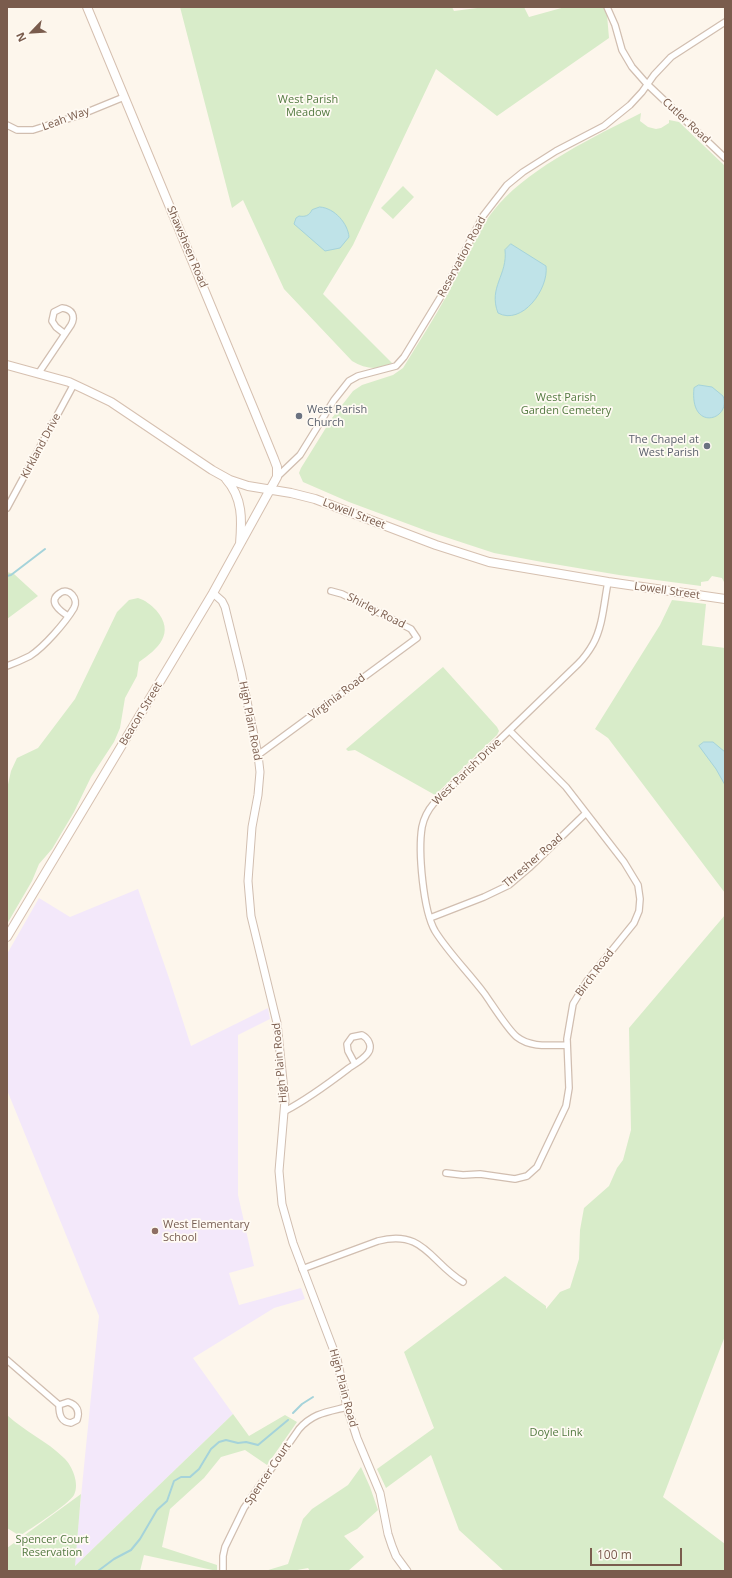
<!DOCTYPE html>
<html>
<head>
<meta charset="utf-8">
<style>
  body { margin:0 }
  #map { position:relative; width:732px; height:1578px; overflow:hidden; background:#fdf6ec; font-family:"Open Sans",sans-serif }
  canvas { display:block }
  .frame { position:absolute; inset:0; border:8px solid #7a5c4d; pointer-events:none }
  .north { position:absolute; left:12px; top:12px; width:40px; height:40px; -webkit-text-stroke:3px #fffaf3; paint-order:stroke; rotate:245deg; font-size:11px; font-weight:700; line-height:16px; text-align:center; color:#7a5c4d }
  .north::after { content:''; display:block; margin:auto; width:14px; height:18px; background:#7a5c4d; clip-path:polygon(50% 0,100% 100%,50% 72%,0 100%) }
  .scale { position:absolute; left:590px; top:1548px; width:92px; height:18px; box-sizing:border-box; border:2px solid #7a5c4d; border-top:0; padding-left:5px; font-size:12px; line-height:14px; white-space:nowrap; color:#7a5c4d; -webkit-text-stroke:3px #fffaf3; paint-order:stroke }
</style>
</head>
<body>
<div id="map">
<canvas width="732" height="1578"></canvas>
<div class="frame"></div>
<div class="north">N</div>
<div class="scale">100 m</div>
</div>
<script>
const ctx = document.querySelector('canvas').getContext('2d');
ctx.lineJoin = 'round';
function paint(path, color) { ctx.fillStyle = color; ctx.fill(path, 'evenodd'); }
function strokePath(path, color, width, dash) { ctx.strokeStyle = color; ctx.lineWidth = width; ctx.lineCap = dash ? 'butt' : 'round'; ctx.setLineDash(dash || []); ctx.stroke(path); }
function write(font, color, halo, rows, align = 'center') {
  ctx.font = font + ' "Open Sans",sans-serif'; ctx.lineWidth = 3.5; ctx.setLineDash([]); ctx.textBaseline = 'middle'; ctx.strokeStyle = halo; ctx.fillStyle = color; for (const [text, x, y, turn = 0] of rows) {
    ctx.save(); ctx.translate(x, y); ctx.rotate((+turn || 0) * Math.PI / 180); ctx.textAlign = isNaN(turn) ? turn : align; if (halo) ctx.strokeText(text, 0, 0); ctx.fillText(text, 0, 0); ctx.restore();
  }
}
const education = new Path2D(`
  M138,889l31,89 22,68 77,-38 2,11 -32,16v160l16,71 -25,7 10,32 62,-17 4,11 -31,9 -81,50 40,56 -159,153 25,-251 -92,-226v-136l32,-56 31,19z`);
const green = new Path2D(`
  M180,7h272l2,4 31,-4h39l5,10 36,-10h38l4,8 2,23 -112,78 -61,-47 -83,176 -30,49 69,69c-13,8 -27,6 -40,-2l-68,-72 -41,-89 -11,8z
  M641,113l-1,8 8,6 8,2 5,-1 8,-5v-3l10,2 46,44v418l-3,-6 -10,-2 -4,5 -7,1v4l-82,-11 -77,-13 -48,-9 -67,-22 -78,-29 -46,-20 -4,-9 2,-5 31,-50 21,-27 9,-6 31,-10 10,-7c15,-25 31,-49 45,-75 16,-30 28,-63 51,-89 34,-38 96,-68 142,-91z
  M403,186l11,11 -21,22 -12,-11z
  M7,572l7,2 24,22 -31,23z
  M138,598c7,2 13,7 18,12 20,23 2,39 -17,52l-2,14 -12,22 -5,30 -6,14 -23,35 -17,35 -22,37 -13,15 -7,17 -25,43v-135l4,-18 6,-13 21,-10 37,-49 42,-87 12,-12z
  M672,600l34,4 -4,41 23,3v245l-117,-155 -13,-9 65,-104z
  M443,667l54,60 2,4 -2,4 -62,60 -80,-45 -7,1 -2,-2z
  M725,915v421l-62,161 62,47v27h-221l-45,-41 -28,-75 -45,33 -9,-19 57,-41 -30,-76 101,-76 41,30v3l14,-17 10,-4 9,-29 1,-29 4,-22 25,-22 8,-18 6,-8 8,-30 -2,-102z
  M233,1414l16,22 36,-21 12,7 -30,43 -22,-15 -24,7 -17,21 -34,31 -8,38 55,18v6l-73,-16 -4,16h-133v-23l74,-54 -6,72z
  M7,1415c17,16 40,26 57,43 8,7 16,26 10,37 -6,10 -43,33 -54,41l-13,-8z
  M361,1467l9,20 8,23 -21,19 -13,7 20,21 -16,14h-38l-2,-3 -16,3h-27l23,-7 15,-45 9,-10 36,-24z`);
const water = new Path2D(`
  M320,207c15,1 28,17 29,30l-9,11 -15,3 -31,-27 2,-6 3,-2c6,1 10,0 13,-6z
  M511,244l35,22c3,23 -24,60 -48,47 -10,-26 10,-38 7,-63z
  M699,385l13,2 11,9c9,24 -34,37 -29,-8z
  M704,742h9l12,10v33l-9,-16 -17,-23z`);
const stream = new Path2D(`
  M7,576l4,-1 34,-26
  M293,1413l9,-9 11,-7
  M98,1571l16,-12 17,-9 9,-11 17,-29 10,-9 7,-20 7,-4h9l9,-8 12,-20 8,-7 7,-2 12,3 8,-1 12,3 30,-25`);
const minor = new Path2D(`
  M607,7l8,18 7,25 10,17 15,17 78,74
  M7,125l10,5h16l47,-15 44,-18
  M38,374l33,-49c5,-9 1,-16 -9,-17l-8,4 -2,9 4,6 9,7
  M277,477l23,-22 34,-55 15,-19 9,-5 38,-10 8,-9 39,-64 40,-77 24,-31 16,-13 33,-21 48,-25 26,-21 12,-13 12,-17 17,-18 54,-35
  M7,508l67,-124
  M7,666c8,-3 15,-6 23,-10 14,-9 35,-33 44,-48 5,-9 -5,-21 -14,-15 -13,8 0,18 8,23
  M258,755l159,-117 -6,-9 -69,-35 -11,-3
  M430,918l54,-21 25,-12 20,-17 57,-55
  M566,1045c-16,0 -35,3 -49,-8 -9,-7 -25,-33 -33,-44 -15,-20 -36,-41 -49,-62 -12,-21 -17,-80 -13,-104 2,-10 6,-17 12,-24l144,-139c6,-6 11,-13 15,-20 10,-18 11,-42 15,-62
  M285,1111c23,-12 43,-27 64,-43 6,-4 15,-9 19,-15 5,-7 0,-15 -6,-18l-10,2 -5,7 1,7 7,13
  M446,1173l17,2 17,-1 35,5 12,-3 10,-9 29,-61 3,-18 -2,-49 6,-35 14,-23 47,-58 5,-12 1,-12 -2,-14 -14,-23 -58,-75 -56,-56
  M302,1269l76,-28c46,-12 52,21 85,41
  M7,1360l52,45
  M68,1402c9,3 12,9 9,18l-6,3c-10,-1 -12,-8 -12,-18z
  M223,1571v-15l2,-9 19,-39 55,-79c14,-16 28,-17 48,-22`);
const tertiary = new Path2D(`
  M213,593l9,8 3,6 16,65 17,83 2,17 -2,23 -6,32 -4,54 3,35 26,107 8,77 -6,71 3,33 11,39 44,116 10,48 10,31 23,55 8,41 4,12 4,10 11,15`);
const secondary = new Path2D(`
  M7,365l62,17 17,8 25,12 101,68 18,10 18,6 43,7 24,6 121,46 53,17 119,20 117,17
  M226,479c17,19 16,41 14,65
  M7,937l206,-344 64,-116v-10l-3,-8 -20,-49 -167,-403`);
const markers = [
  [299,416,4,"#6b7280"],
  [707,446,4,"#6b7280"],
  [155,1231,4,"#8d6e63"]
];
const parkNames = [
  ["West Parish",308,100],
  ["Meadow",308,113],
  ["West Parish",566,398],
  ["Garden Cemetery",566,411],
  ["Doyle Link",556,1433],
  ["Spencer Court",52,1540],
  ["Reservation",52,1553]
];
const streetNames = [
  ["Leah Way",66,119,-20],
  ["Cutler Road",686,121,43],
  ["Shawsheen Road",187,247,67],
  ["Reservation Road",462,257,-62],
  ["Kirkland Drive",41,446,-62],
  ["Lowell Street",354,514,21],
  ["Lowell Street",667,591,8],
  ["Shirley Road",376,611,27],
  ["Virginia Road",337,697,-37],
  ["Beacon Street",141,714,-59],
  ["High Plain Road",250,721,79],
  ["West Parish Drive",467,772,-44],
  ["Thresher Road",533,861,-41],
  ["Birch Road",595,973,-53],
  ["High Plain Road",280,1063,-95],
  ["High Plain Road",343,1388,75],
  ["Spencer Court",268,1474,-56]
];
const worshipNames = [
  ["West Parish",307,410],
  ["Church",307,423],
  ["The Chapel at",699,440,"right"],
  ["West Parish",699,453,"right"]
];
const educationNames = [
  ["West Elementary",163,1225],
  ["School",163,1238]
];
paint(education, '#f3e8fa');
paint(green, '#d8ecc9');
paint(water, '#bfe3e8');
strokePath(water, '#a5d3da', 1);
strokePath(stream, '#a5d3da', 2);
strokePath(minor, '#d1beb0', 8);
strokePath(tertiary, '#d1beb0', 9);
strokePath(secondary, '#d6c0b0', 10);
strokePath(minor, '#fff', 5.5);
strokePath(tertiary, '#fff', 7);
strokePath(secondary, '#fff', 8);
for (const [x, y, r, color] of markers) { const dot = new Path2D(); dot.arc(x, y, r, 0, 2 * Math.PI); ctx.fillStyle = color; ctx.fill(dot); strokePath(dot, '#fffaf3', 1.5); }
write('11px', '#537a41', '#fffaf3', parkNames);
write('11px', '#7a5c4d', '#fffaf3', streetNames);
write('11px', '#5b616d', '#fffaf3', worshipNames, 'left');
write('11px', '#785e54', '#fffaf3', educationNames, 'left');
</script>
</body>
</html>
